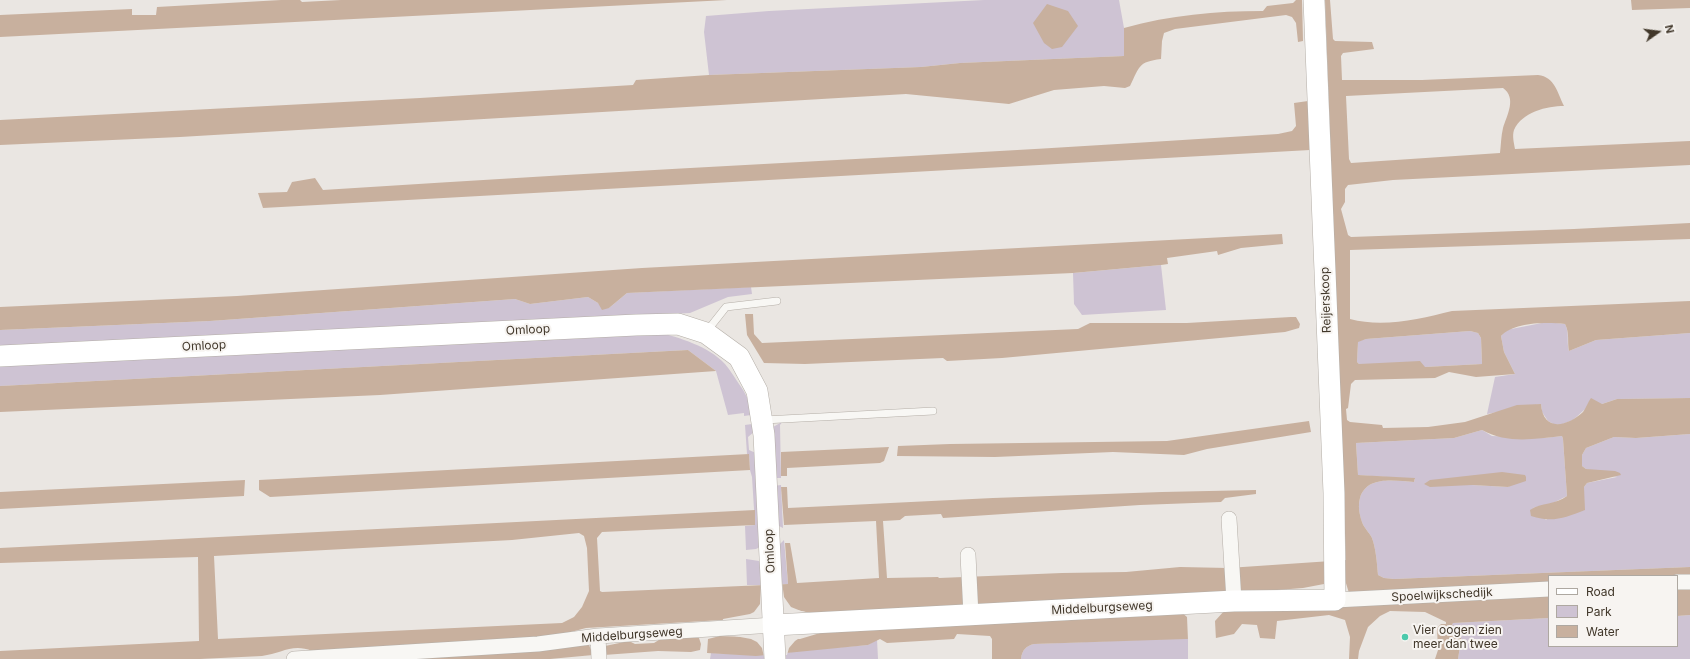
<!DOCTYPE html>
<html>
<head>
<meta charset="utf-8">
<style>
  body { margin:0 }
  #map { position:relative; width:1690px; height:659px; overflow:hidden; background:#eae6e2; font-family:Inter,sans-serif }
  canvas { display:block }
  .legend { position:absolute; left:1548px; top:575px; width:130px; height:72px; box-sizing:border-box; background:#f7f4f1; border:1px solid #aea8a1; margin:0; padding:5px 7px; list-style:none; font-size:12px; color:#41372a }
  .legend li { display:flex; align-items:center; gap:8px; height:20px }
  .legend b { width:20px; border:1px solid #aea8a1 }
  .north { position:absolute; left:1638px; top:12px; width:40px; height:40px; -webkit-text-stroke:3px #f7f4f1; paint-order:stroke; rotate:76deg; font-size:11px; font-weight:700; line-height:16px; text-align:center; color:#41372a }
  .north::after { content:''; display:block; margin:auto; width:14px; height:18px; background:#41372a; clip-path:polygon(50% 0,100% 100%,50% 72%,0 100%) }
</style>
</head>
<body>
<div id="map">
<canvas width="1690" height="659"></canvas>
<ul class="legend">
<li><b style="height:5px;background:#fff"></b>Road</li>
<li><b style="height:11px;background:#cec3d3"></b>Park</li>
<li><b style="height:11px;background:#c8b09e"></b>Water</li>
</ul>
<div class="north">N</div>
</div>
<script>
const ctx = document.querySelector('canvas').getContext('2d');
ctx.lineJoin = 'round';
function paint(path, color) { ctx.fillStyle = color; ctx.fill(path, 'evenodd'); }
function strokePath(path, color, width, dash) { ctx.strokeStyle = color; ctx.lineWidth = width; ctx.lineCap = dash ? 'butt' : 'round'; ctx.setLineDash(dash || []); ctx.stroke(path); }
function write(font, color, halo, rows, align = 'center') {
  ctx.font = font + ' Inter,sans-serif'; ctx.lineWidth = 4; ctx.setLineDash([]); ctx.textBaseline = 'middle'; ctx.strokeStyle = halo; ctx.fillStyle = color; for (const [text, x, y, turn = 0] of rows) {
    ctx.save(); ctx.translate(x, y); ctx.rotate((+turn || 0) * Math.PI / 180); ctx.textAlign = isNaN(turn) ? turn : align; if (halo) ctx.strokeText(text, 0, 0); ctx.fillText(text, 0, 0); ctx.restore();
  }
}
const green = new Path2D(`
  M984,0h135l5,28v28l-164,7 -39,4 -212,8 -5,-43 2,-16 63,-5z
  M1161,265l5,45 -84,5 -8,-11 -1,-31z
  M751,287l1,7 -24,3 -38,16 -690,38v-21l210,-9 305,-22 15,5 58,-7 10,6 11,5 18,-15z
  M1547,322l18,2c5,10 1,17 4,27l27,-11 94,-7v65l-73,1 -33,11 -11,10 -10,4 -8,1 -7,-4 -6,-9 -1,-8 -54,10 8,-37 20,-3 -11,-22 -3,-16 5,-6z
  M656,331c25,8 51,14 69,33 5,6 10,14 14,20 6,8 13,21 12,31l-7,1v-3l-16,2 -12,-44 -28,-21 -688,36v-22z
  M1470,331l8,2 3,5 1,26 -57,3 -66,-3 -2,-2 1,-21 8,-2z
  M782,422l-2,3 1,53h-8v-51z
  M752,424l3,7 -7,6 1,13 9,4 2,93 -4,2 -10,1 -1,-24 10,-1 -3,-48 -2,-7 -1,-15 -2,-1 -2,-29z
  M1482,430l10,6 52,2 18,-2 1,3 4,57 -14,7 -20,5 13,12 38,-33 3,-4 30,-6 -31,-8 -4,-3v-11l4,-7 28,-11 22,1 54,-4v133l-296,12 -10,-1 -6,-3c-1,-12 -2,-26 -6,-37 -3,-6 -8,-10 -10,-16 -3,-8 -4,-16 -2,-24 7,-23 35,-17 54,-16l1,-3 -57,-4 -2,-32 98,-5zM1524,475l-16,12 -36,-2z
  M781,485l2,43 -4,-2 -6,-40z
  M784,540l4,44h-6l-5,-37z
  M746,559l13,2 4,5 -1,19h-15z
  M1690,615v44h-232l3,-19 -9,-15 1,-2 96,-5v28h128v-30z
  M1188,638v21h-167c1,-9 5,-13 13,-15z
  M877,639l1,20h-93v-6l19,-3 64,-5z
  M711,653l55,2v4h-56z`);
const water = new Path2D(`
  M281,0h19l2,2 39,-2h386l-727,37v-22l132,-6v6h24l1,-8z
  M1296,0h6l1,41 -5,1 -2,-19 -4,-6 -6,-2 -111,14 -11,4 -2,8 -1,18c-23,3 -21,7 -31,27l-5,2 -21,-2 -50,4 -45,14 -103,-10 -726,43 -180,8v-25l420,-22 213,-13 3,-5 73,-5 212,-8 39,-4 164,-7v-28c47,-13 91,-17 139,-17l4,-5 26,-3z
  M1325,0h5l3,39 2,2 37,1 2,7 -31,4 -2,3 1,24h80l116,-5c17,2 19,17 26,31 -17,0 -42,6 -50,24 -2,6 0,13 1,19l175,-8v24l-297,15 -45,5 -3,4v13l-4,7 7,26 3,2 223,-8 116,-6v16l-340,11v69c33,9 70,0 102,-8l238,-10v32l-94,7 -27,11c-2,-10 1,-17 -4,-27 -19,-2 -51,-2 -64,12l3,16 11,22 -39,3 -27,-5 -14,6 -80,2 -4,4 -3,24 -2,1 1,11 3,2 32,3 1,3 45,-1 37,-5 52,-17 24,-1c2,29 27,22 42,8 3,-4 5,-10 8,-14l11,6 15,-5 73,-1v36l-54,4 -22,-1 -28,11 -4,7v11l4,3 29,2 5,2 1,2 -34,8 -3,4 1,23c-21,8 -32,13 -54,6l-1,-6c11,-8 26,-5 37,-14l-4,-57 -1,-3c-29,3 -54,8 -80,-6l-28,8 -98,5 2,32 57,3 -1,4c-19,-1 -47,-7 -54,16 -2,8 -1,15 2,24 2,6 7,10 10,16 4,11 5,25 6,37l6,3 10,1 296,-12v9h-141v6l-200,11 -4,-13 -42,8 -64,5 -421,22 -21,-5 -46,5 -29,5 -136,8 -19,5 -52,8 -203,10c-20,-8 -31,3 -50,5l-62,3h-200v-8l199,-10 -1,-84 -198,6v-15l755,-38v15l-153,7 -5,6 3,53 2,1 186,-8 -3,-41h5l7,40 82,-5 -3,-57 -92,4 -3,-38h6l1,21 205,-10 169,-6 94,-2v4l-31,4 -4,4 -81,3 -197,13 -2,-4 -36,2 -5,4 -17,1 4,57 51,-1 1,1 123,-5 64,-1 54,-5 48,1 118,-8zM1503,88c14,10 4,27 0,40 -2,8 -2,17 -3,25l-149,10 -2,-4 -3,-63zM1470,331l8,2 3,5 1,26 -57,3 -5,-6 -61,3 -2,-2 1,-20 8,-3zM579,533l5,3 3,12 2,43 -7,16 -8,10 -12,6 -344,16 -4,-83 298,-16z
  M1631,0h59v8l-58,2z
  M1047,4l21,7 10,15 -16,21 -10,2 -8,-6 -11,-20z
  M1308,101l2,49 -1047,58 -5,-15 29,-1 5,-10 23,-4 8,12c318,-21 637,-35 955,-56l14,-3 4,-5 -2,-23z
  M1282,234l1,10 -42,4 -23,7 -1,-4 -50,7 1,6 -7,1 -88,8 -446,20 -18,15 -7,2 -4,-7 -10,-6 -58,7 -15,-5 -305,22 -210,9v-23l237,-11 405,-28z
  M745,314h8l1,20 8,9 316,-14 12,-6h97l104,-6h5l4,7 -1,4 -14,4 -283,26 -55,3 -4,-3 -138,6 -41,-1 -17,-28z
  M688,350l28,21 -336,24 -380,17v-26z
  M1309,421l2,11 -104,17 -23,6 -71,-3 -118,5 -98,-1 1,-10 52,-2 217,-3z
  M889,447l-5,14 -4,2 -93,5v8h-6v-24z
  M749,454l1,16 -480,27 -11,-7v-10z
  M1502,472l23,3 1,2v4l-18,6 -36,-2 -42,2 -6,-3 6,-4z
  M245,480l-1,16 -244,13v-17z
  M1690,587v28l-13,1v-28z
  M1549,596v22l-96,5 -1,2 9,5v10l-3,19h-23l3,-9 -1,-22 4,-4h5v-2l-21,-10 -35,-1 -10,5 -12,11 -9,24 -1,8h-9l1,-22 -5,-17 -16,-5 -52,6 -2,18 -15,-1 -3,-13 -15,-1 -8,10 -18,4 -182,6c-8,2 -12,6 -13,15h-29v-20l-2,-3 -33,-2 -3,5 -67,4 -7,-4 -12,6 -112,11 -49,-3 1,-14 12,-3 80,3 20,-6 418,-22h14l11,-3z
  M692,637l7,1 2,6 -1,6 -9,2 -33,-1 -54,4 1,-9 24,-5 6,3 19,-1 8,-5z
  M589,645l4,10 -43,4h-155z`);
const pier = new Path2D(`
  M782,582l2,15 7,10 10,4 20,4 -3,2 -22,-4 -41,2 -3,2 -29,5v-3l27,-5 4,-2 6,-8 1,-21z
  M1225,610l-10,11 1,19h-28l-1,-23 -6,-5z
  M819,631h3l-21,6 -6,4 -6,7 -2,7 -23,2 -2,-9 -5,-6 -6,-3 -27,-5 76,3z`);
const lane = new Path2D(`
  M707,331l19,-24 51,-6
  M764,420l169,-9`);
const street = new Path2D(`
  M1229,519l5,82
  M968,555l3,60
  M1677,582h13
  M1335,600l214,-11
  M598,636l1,23
  M294,659l244,-15 60,-8 176,-11`);
const secondary = new Path2D(`
  M0,356l636,-31 42,-1 28,9 33,24 18,34 7,44 11,224
  M774,625l460,-24 101,-1 -1,-107 -20,-493`);
const markers = [
  [1405,637,4,"#4ccaac"]
];
const streetNames = [
  ["Reijerskoop",1326,300,-92],
  ["Omloop",528,330,-3],
  ["Omloop",204,346,-3],
  ["Omloop",770,551,-93],
  ["Spoelwijkschedijk",1442,595,-3],
  ["Middelburgseweg",1102,608,-3],
  ["Middelburgseweg",632,635,-4]
];
const poiNames = [
  ["Vier oogen zien",1413,630],
  ["meer dan twee",1413,644]
];
paint(green, '#cec3d3');
paint(water, '#c8b09e');
paint(pier, '#eae6e2');
strokePath(lane, '#b4aea7', 8);
strokePath(street, '#b4aea7', 16);
strokePath(secondary, '#b4aea7', 22);
strokePath(lane, '#f8f7f4', 7);
strokePath(street, '#f8f7f4', 15);
strokePath(secondary, '#fff', 21);
for (const [x, y, r, color] of markers) { const dot = new Path2D(); dot.arc(x, y, r, 0, 2 * Math.PI); ctx.fillStyle = color; ctx.fill(dot); strokePath(dot, '#f7f4f1', 1.5); }
write('12px', '#41372a', '#f7f4f1', streetNames);
write('12px', '#41372a', '#f7f4f1', poiNames, 'left');
</script>
</body>
</html>
